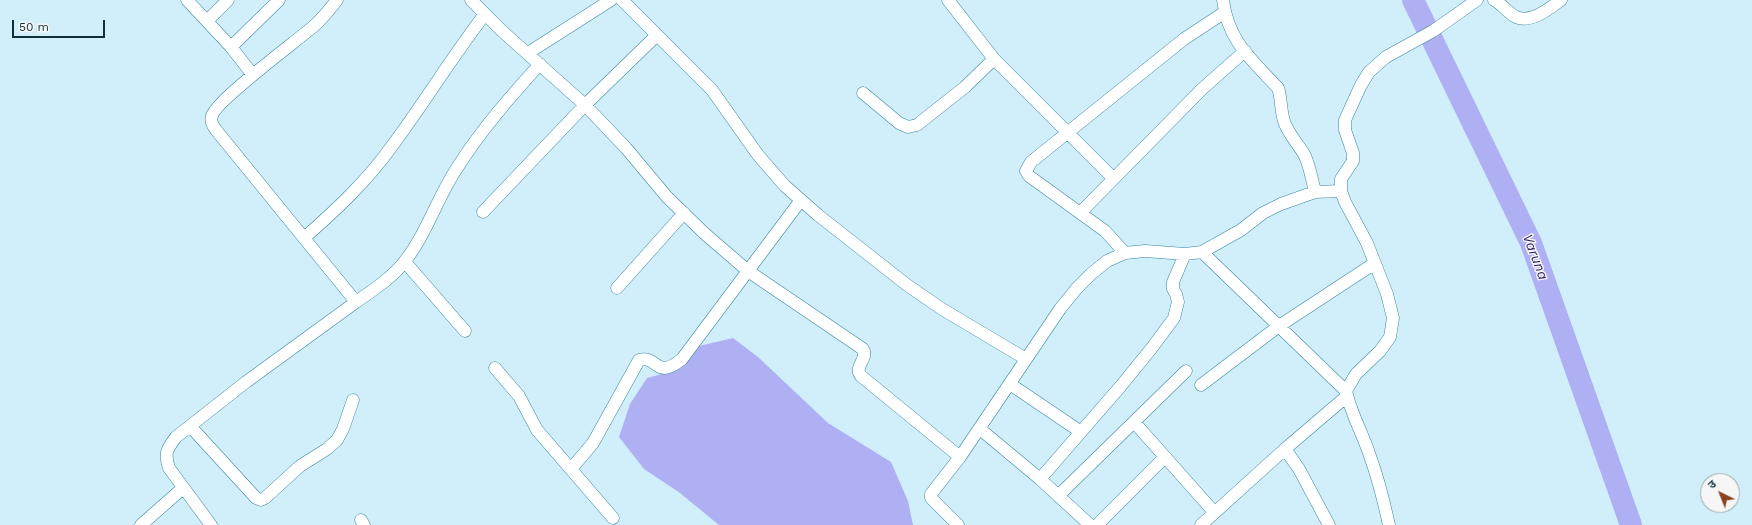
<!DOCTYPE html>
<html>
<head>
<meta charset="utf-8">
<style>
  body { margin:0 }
  #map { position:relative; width:1752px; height:525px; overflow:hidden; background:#d1effb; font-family:"Work Sans","Noto Sans Devanagari",sans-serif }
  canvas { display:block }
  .north { position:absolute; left:1700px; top:473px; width:40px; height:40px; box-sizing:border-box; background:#f6f6f6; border:1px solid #99a7ab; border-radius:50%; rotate:317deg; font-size:11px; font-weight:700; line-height:16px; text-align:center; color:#0d303b }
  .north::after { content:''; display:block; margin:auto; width:14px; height:18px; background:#8a4321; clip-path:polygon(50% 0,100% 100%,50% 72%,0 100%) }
  .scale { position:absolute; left:12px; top:20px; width:93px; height:18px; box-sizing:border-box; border:2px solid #0d303b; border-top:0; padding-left:5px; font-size:12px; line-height:14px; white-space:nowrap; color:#0d303b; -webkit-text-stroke:3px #f6f6f6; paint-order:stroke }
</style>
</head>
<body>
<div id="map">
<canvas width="1752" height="525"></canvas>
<div class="north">उ</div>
<div class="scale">50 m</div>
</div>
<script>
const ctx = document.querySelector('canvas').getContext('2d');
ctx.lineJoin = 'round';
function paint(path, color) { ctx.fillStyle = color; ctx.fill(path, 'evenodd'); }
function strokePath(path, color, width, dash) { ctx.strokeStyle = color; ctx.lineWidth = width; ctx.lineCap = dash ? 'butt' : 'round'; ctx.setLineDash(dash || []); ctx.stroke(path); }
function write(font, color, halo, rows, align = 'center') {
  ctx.font = font + ' "Work Sans",sans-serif'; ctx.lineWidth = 3; ctx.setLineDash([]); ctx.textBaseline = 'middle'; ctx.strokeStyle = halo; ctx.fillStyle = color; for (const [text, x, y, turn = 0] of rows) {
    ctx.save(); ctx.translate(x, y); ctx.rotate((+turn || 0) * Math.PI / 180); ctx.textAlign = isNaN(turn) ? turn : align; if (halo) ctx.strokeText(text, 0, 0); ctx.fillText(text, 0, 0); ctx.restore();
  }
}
const water = new Path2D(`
  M733,338l25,19 70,66 63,39 17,39 5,24h-194l-39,-32 -36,-24 -25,-32 11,-33 17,-26 26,-7 22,-24z`);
const river = new Path2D(`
  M1413,0l118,243 100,282`);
const minor = new Path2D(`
  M187,0l44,47 22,28
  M471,0l31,31 83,74 41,43 41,49 37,36 44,38 115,78c6,10 -10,17 -2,27l99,81 100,-148 17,-21 14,-14 16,-13 18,-8 20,-2 40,3 17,-2 39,-22 22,-17 18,-9 34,-12 26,-1
  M622,0l90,90 46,65 27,31 33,29 89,70 35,24 84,50
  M948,0l46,59 119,119
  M1223,0c5,41 28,59 55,88 4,11 2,24 7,36 5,12 14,21 20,32 5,11 7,24 10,36
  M1494,0c8,4 14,13 22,17 15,7 34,-9 45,-17
  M207,21l21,-21
  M231,47l48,-47
  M528,53l83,-53
  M863,93l36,30 9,4 9,-2 48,-38 29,-28
  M483,212l102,-107 72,-70
  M1080,213l122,-124 43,-38
  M304,238c32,-28 63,-57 88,-92 32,-43 60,-89 93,-132
  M1202,252l144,139c5,23 17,43 24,65 8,22 14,46 19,69
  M1125,253l-20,-22 -76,-55 -3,-5 5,-9 153,-123 41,-27
  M405,262l60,69
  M617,288l67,-75
  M356,302c17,-12 36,-24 49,-41 22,-28 32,-63 52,-93 24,-38 53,-71 83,-104
  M495,368l24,28 18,34 76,88
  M1010,384l71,48
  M1201,385l78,-59 96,-63
  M1346,391l10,-17 24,-23 10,-14 3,-19 -6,-24 -20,-51 -22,-41 -4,-11v-12l12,-18v-8l-8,-23v-10l16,-35 8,-13 17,-15 47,-26 44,-31
  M1134,422l80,90
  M190,426l66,72 5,2 4,-2 35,-32 27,-17 10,-9 6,-11 10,-29
  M980,429l60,50 50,46
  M1285,449l14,20 30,56
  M571,469l22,-26 46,-83c20,-5 16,21 43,-1l119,-159
  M1040,479l80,-92 31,-38 23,-31 4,-16 -2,-8 -3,-5v-7l12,-28
  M1058,496l128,-125
  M361,520l3,5
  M141,525l42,-37
  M211,525l-42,-57c-5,-15 -2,-19 7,-31l70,-55 110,-80 -140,-172c-3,-4 -6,-9 -4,-14 3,-15 86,-76 103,-91 8,-7 15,-16 22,-25
  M958,525l-27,-27v-4l29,-37
  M1097,525l68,-68
  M1201,525l84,-76 62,-53`);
const waterNames = [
  ["Varuna",1535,257,69]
];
paint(water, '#afaff3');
strokePath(river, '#afaff3', 22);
strokePath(minor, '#3485a1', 13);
strokePath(minor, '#fff', 12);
write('italic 14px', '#2c1e6c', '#f6f6f6', waterNames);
</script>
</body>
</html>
